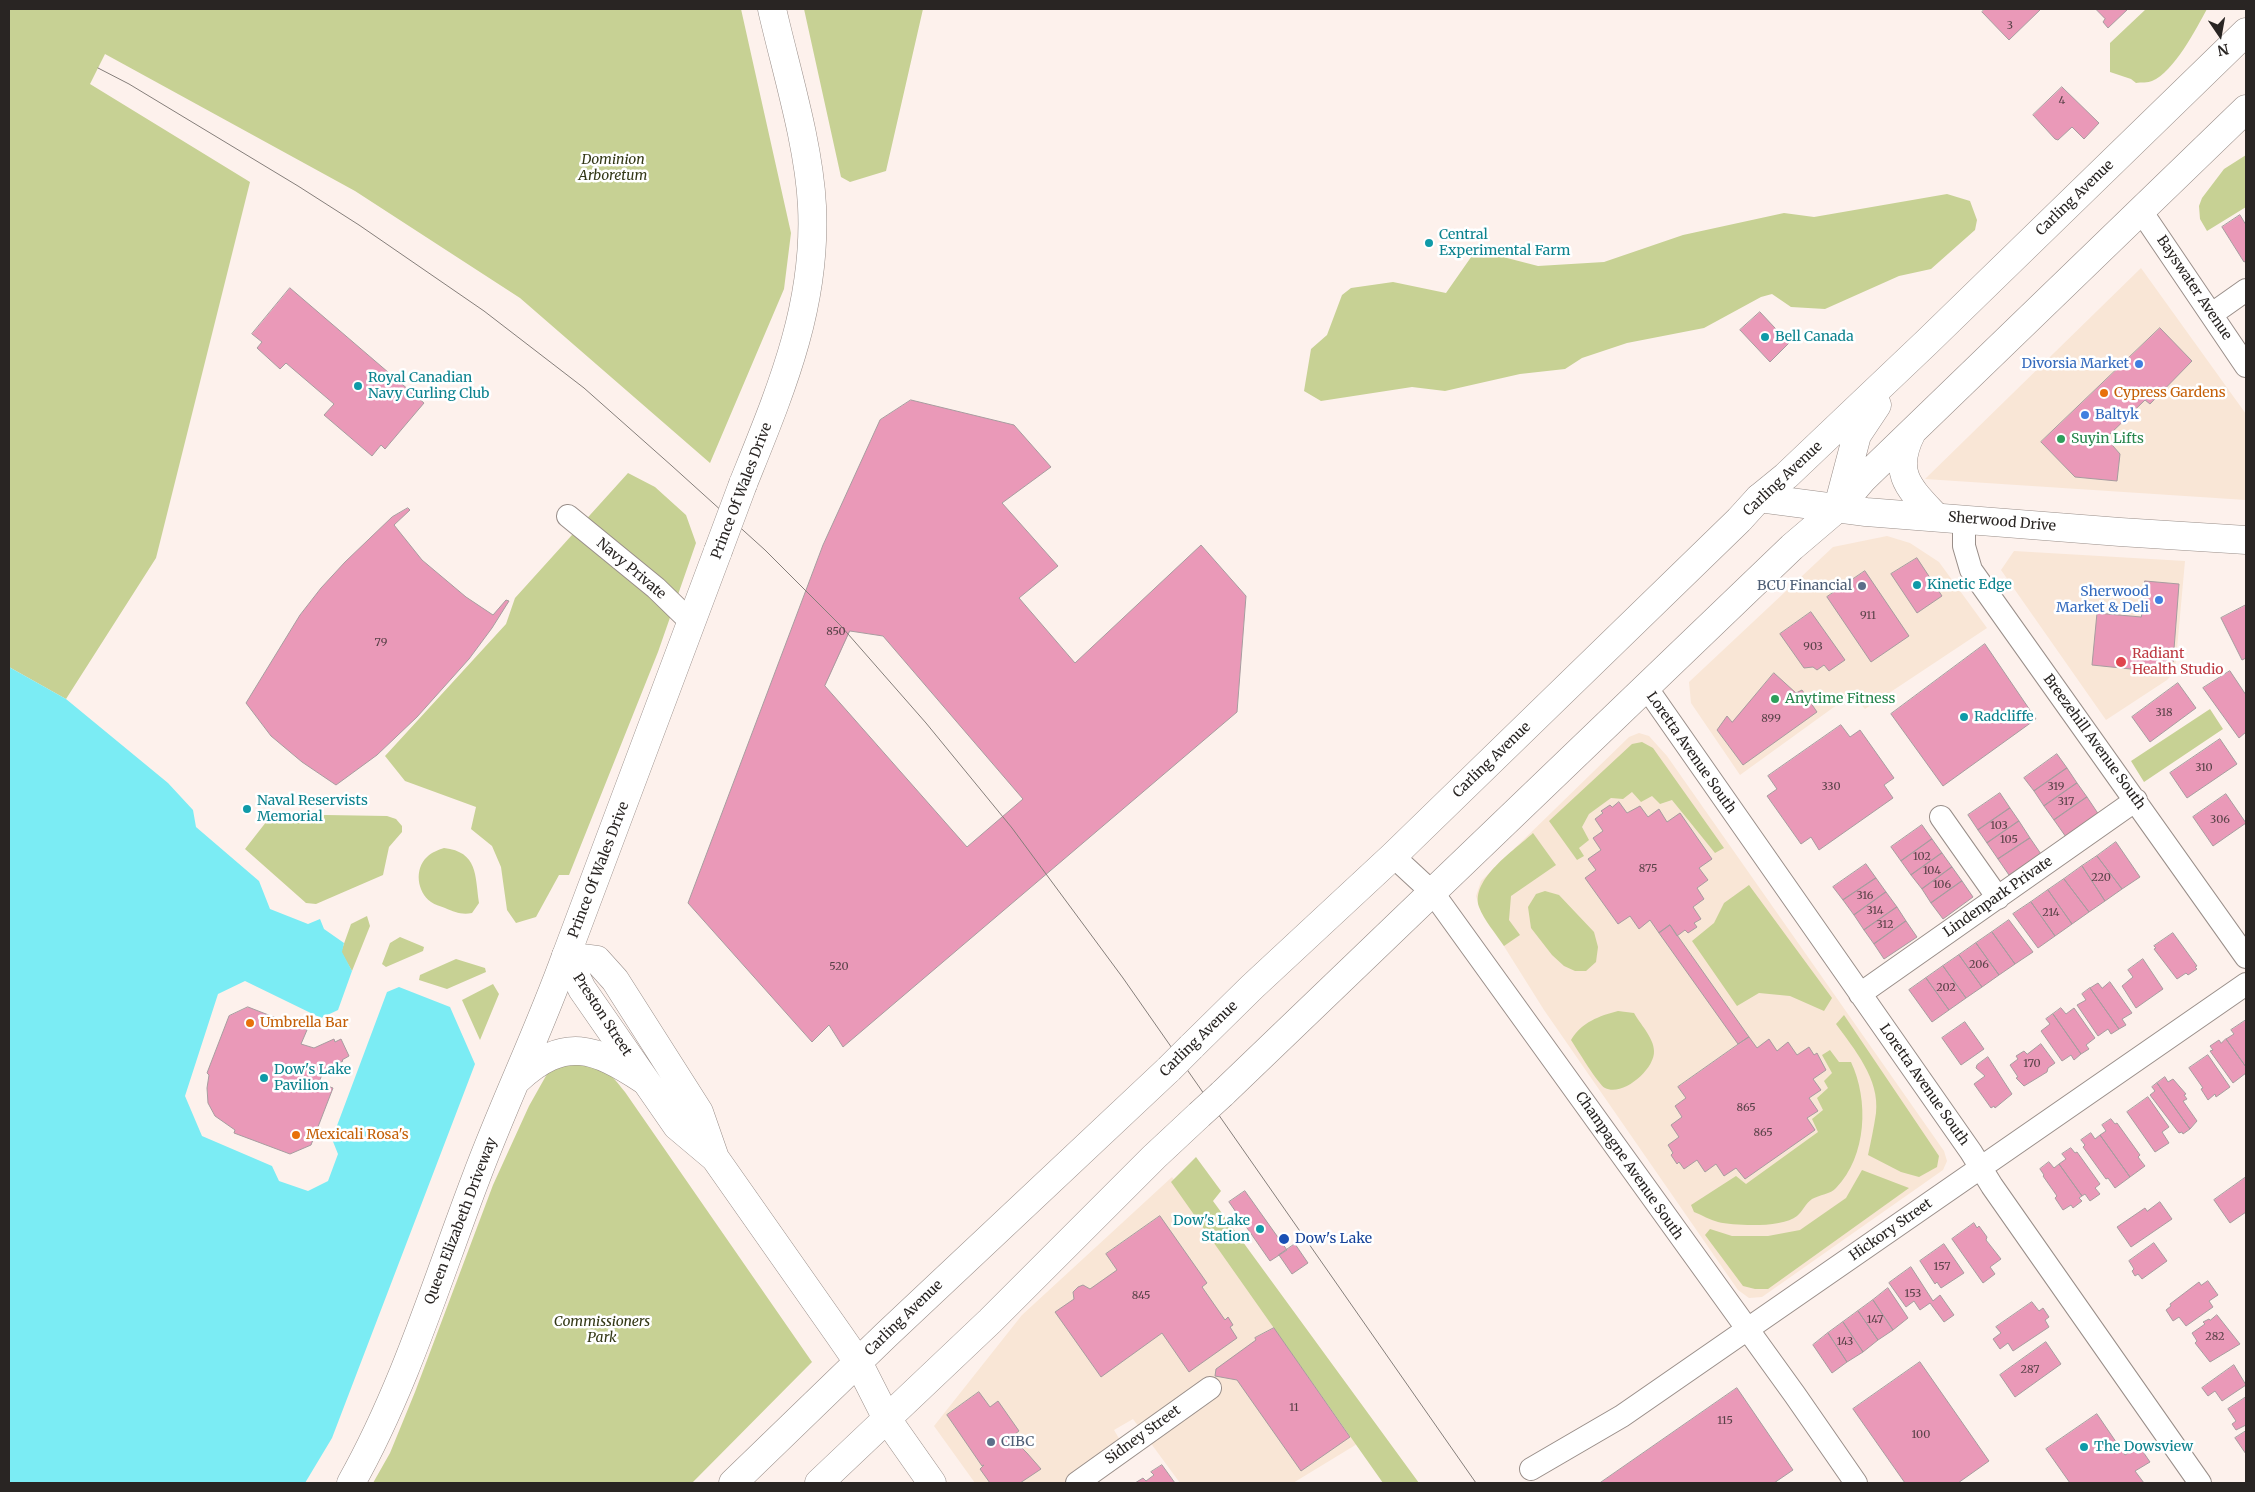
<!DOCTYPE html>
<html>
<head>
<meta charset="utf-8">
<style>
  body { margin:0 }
  #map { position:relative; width:2255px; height:1492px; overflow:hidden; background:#fdf1ec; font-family:Merriweather,serif }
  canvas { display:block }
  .frame { position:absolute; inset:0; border:10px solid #292523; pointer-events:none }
  .north { position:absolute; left:2195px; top:10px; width:50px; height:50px; -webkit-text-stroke:4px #fff; paint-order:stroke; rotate:168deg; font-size:14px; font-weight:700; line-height:20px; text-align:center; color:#292523 }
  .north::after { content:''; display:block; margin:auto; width:18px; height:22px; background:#292523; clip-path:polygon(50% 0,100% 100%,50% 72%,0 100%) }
</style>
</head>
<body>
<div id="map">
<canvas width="2255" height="1492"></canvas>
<div class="frame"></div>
<div class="north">N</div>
</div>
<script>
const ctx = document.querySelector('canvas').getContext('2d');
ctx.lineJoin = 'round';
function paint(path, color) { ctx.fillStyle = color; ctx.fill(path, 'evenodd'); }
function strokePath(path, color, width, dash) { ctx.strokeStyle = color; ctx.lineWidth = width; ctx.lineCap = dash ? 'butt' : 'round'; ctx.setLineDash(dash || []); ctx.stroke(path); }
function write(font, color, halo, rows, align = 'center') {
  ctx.font = font + ' Merriweather,serif'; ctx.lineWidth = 5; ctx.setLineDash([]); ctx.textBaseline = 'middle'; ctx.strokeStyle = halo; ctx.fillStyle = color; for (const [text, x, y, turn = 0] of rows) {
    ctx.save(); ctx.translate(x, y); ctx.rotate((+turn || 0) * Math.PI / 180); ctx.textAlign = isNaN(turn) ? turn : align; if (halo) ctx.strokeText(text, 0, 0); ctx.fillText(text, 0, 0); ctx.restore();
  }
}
const commercial = new Path2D(`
  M2141,268l105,146v86l-321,-21z
  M1887,536l23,7 29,19 48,66 -122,81 -13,-15 -112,81 -49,-72 -2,-21 144,-135z
  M2014,551l171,10 -10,110 -8,9 -61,40 -105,-150z
  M1639,733l10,3 18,20 277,395 3,10 -4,9 -181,127 -13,1 -11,-8 -194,-280 -64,-102 -4,-12 5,-15 148,-144z
  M1172,1177l190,264 -69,42h-113l-47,-64 -19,11 10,17 -48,36h-101l-41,-57 88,-111z`);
const green = new Path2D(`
  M9,9h732l50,224 -7,56 -74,174 -190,-165 -165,-107 -250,-137 -15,30 160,98 -94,376 -90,141 -57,-32z
  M804,9h119l-37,162 -36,11 -9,-5z
  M2146,9h61c-11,20 -33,63 -55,72 -4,2 -11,1 -16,2l-5,-4 -21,-7v-29z
  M2246,155v52l-39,24 -7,-12 -1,-13 3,-8 22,-29z
  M1947,194l23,7 7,19 -2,10 -44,39 -32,7 -74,33 -34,-2 -19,-13 -11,3 -57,31 -77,15 -45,15 -17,11 -45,5 -75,17 -33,-4 -91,14 -17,-10 7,-42 16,-14 15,-40 9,-7 42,-6 53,11 30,-43 62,16 66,-4 79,-27 101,-22 30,4z
  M628,473l27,14 31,28 10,28 -38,109 -89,223h-10l-23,42 -20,6 -9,-13 -6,-43 -9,-21 -21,-17 5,-22 -71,-26 -20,-25 121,-132 9,-26z
  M2210,709l13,20 -79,53 -13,-21z
  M1642,742l11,6 71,100 -9,5 -43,-53 -12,4 -8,-8 -11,6 -9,-10 -9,7 -12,-1 -22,16 -7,13 7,13 -10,8 5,8 -7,4 -28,-39 83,-77z
  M326,815l61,1 9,3 6,7v6l-13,15 -6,28 -67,29 -10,-1 -61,-54 25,-32z
  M1533,833l23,32 -45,31 -2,24 11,15 -16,11c-8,-12 -20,-26 -25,-39 -9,-28 36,-57 54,-74z
  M444,848c34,4 31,27 35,55l-7,10c-11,2 -17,-1 -27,-5 -4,-2 -10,-3 -14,-6 -14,-10 -17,-33 -4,-45 5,-5 11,-7 17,-9z
  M1749,885l83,113 -8,13 -34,-15 -31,-3 -22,13 -45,-65 22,-18 10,-20z
  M1545,891l14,4 35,37 4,15 -2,15 -10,9h-11l-11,-5 -12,-11 -21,-27 -3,-21 8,-13z
  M367,916l3,10 -18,45 -11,-19 10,-28z
  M400,937l24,10 -1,4 -37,16 -4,-3 8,-21z
  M456,959l29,9 1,4 -39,17 -28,-9 1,-5z
  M493,984l6,10 -19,46 -18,-40z
  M1618,1011l16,2c6,11 20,25 20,38 1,18 -31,46 -49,37 -7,-4 -28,-39 -34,-48 11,-18 28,-24 47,-29z
  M1844,1015l95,141 -2,11 -18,10 -18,-5 -33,-17c3,-14 6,-28 8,-42 4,-34 -22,-64 -40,-89z
  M1830,1050l9,12h12c18,38 16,94 -15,126 -5,6 -17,7 -24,11 -7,5 -9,12 -15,17 -14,12 -61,10 -79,6 -8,-2 -16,-7 -24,-10l-3,-7 45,-29 10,8 72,-52 -6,-13 11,-9 -6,-12 11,-10 -4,-7 8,-8 -10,-18z
  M575,1061c28,6 32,8 50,31l187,270 -120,121h-319l17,-30 25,-61 78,-207 36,-79 18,-32 13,-9z
  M1196,1157l25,34 -8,10 206,282h-36l-212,-301z
  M1862,1170l47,18 -141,101h-13l-12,-3 -38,-51 5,-6 22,7h36l32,-6 46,-32z`);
const water = new Path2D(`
  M9,667l57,32 102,84 25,27 3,17 63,54 11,28 38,15 12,-5 4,10 20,14 -2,9 10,19 -14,39 -17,8 -76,-37 -27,13 -33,102 17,40 70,30 7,15 29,10 20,-10 10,-27 -6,-15 55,-147 12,-5 51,20 25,57 -143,374 -27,45h-296z`);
const building = new Path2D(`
  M1985,9h56l-32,31 -27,-28z
  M2096,9h32l-20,19 -5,-6 2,-3z
  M2062,87l37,36 -15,16 -12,-12 -14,13 -3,-1 -22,-24z
  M2240,215l6,10v36l-2,1 -22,-35z
  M290,288l134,115 -39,46 -4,-4 -9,11 -48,-41 10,-11 -48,-41 -6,6 -23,-21 5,-6 -10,-8z
  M1760,312l29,31 -19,19 -30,-32z
  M2160,328l32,33 -42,43 -5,-4 -39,38 14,16 -3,27 -42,-4 -34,-35z
  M911,400l103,25 37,42 -49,36 56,63 -39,32 56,65 126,-118 45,51 -9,116 -394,335 -14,-22 -17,17 -124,-139 135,-358 57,-125zM850,631l33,5 140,163 -56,48 -142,-161z
  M408,508l2,2 -16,15 28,35 44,37 27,18 13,-15 3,1 -17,27 -23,31 -52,58 -40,38 -41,30 -34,-23 -31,-26 -25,-33 54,-88 21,-27 24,-26 47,-45z
  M1917,558l25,38 -25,17 -26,-39z
  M1865,571l44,65 -38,26 -44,-65z
  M2145,581l34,3 -6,78 -13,10 -68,-7 5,-52 44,4z
  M2246,605v53l-4,2 -21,-42z
  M1811,612l34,48 -16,11 -5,-6 -7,5 -4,-3 -9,1 -24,-34z
  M1985,644l51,75 -93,67 -52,-72z
  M2230,671l16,24v37l-7,6 -36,-50z
  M1774,673l22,20 6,-3 15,22 -74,53 -26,-35 10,-14 5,6z
  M2178,683l18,25 -46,34 -18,-25z
  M1841,725l9,12 10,-7 34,48 -10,7 9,13 -74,52 -8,-13 -10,7 -34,-48 10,-7 -9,-13z
  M2220,739l17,25 -50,34 -17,-25z
  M2057,754l10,14 -33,23 -10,-13z
  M2067,768l10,15 -33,23 -10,-15z
  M2077,783l10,14 -33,23 -10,-14z
  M2000,793l10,15 -32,22 -10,-15z
  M2226,794l20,29 -33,23 -20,-29z
  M2087,797l12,18 -33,22 -12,-17z
  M1619,802l8,11 13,-7 8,11 11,-8 8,13 13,-9 32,46 -13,9 9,12 -11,8 7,11 -11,8 8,12 -7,4 3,4 -9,6 -3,-3 -8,6 -7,-11 -11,8 -9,-13 -11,9 -9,-13 -12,8 -33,-46 11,-8 -8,-11 13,-9 -8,-12 10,-7 -8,-12 8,-6 -2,-2 9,-6 2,2z
  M2010,808l9,13 -32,22 -9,-13z
  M2019,821l11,17 -32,21 -11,-16z
  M1922,825l10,14 -31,22 -10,-14z
  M2030,838l11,16 -32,21 -11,-16z
  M1932,839l10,14 -31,22 -10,-14z
  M2116,842l24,35 -18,12 -25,-33z
  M1942,853l10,14 -30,22 -11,-14z
  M2097,856l25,33 -17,12 -23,-35z
  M1866,864l10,14 -33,22 -10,-13z
  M2082,866l23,35 -16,11 -25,-33z
  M1952,867l10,14 -31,22 -9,-14z
  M1876,878l10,14 -32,23 -11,-15z
  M2064,879l25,33 -17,12 -24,-34z
  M1962,881l11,16 -30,22 -12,-16z
  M2048,890l24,34 -17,12 -24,-34z
  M1886,892l11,15 -33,23 -10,-15z
  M2031,902l24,34 -17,12 -25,-34z
  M1897,907l9,14 -32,23 -10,-14z
  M2009,920l24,32 -18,12 -23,-32z
  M1906,921l11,16 -33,22 -10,-15z
  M1670,925l79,112 -11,7 -79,-111z
  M1992,932l23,32 -16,11 -23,-32z
  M2173,933l24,33 -2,1 2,2 -9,6 -2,-2 -9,6 -23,-30 2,-1 -2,-2z
  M1976,943l23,32 -17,12 -23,-32z
  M1959,955l23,32 -16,11 -23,-32z
  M2143,959l20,30 -27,19 -14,-22 11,-9 -5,-7z
  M1943,966l23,32 -17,12 -23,-32z
  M1926,978l23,32 -17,12 -23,-32z
  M2110,982l22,31 -10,6 4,6 -7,4 -29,-41 8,-5 4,5z
  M2090,988l29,41 -8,5 -3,-5 -10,7 -21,-31 9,-5 -4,-6z
  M248,1007l59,23 -6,14 13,4 20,-9 1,3 6,-3 8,17 -7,4 1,1 -20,10 -4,12 14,5 -22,57 -21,9 -56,-21 1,-3 -20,-14 -7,-13 -1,-15 2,-13 -2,-2 22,-57z
  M2061,1008l5,6 8,-6 21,30 -9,7 3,4 -8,5 -28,-40z
  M2053,1014l28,40 -7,6 -3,-5 -9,6 -21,-30 9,-7 -4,-5z
  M2246,1020v47l-20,-28 8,-5 -3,-4z
  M1965,1022l19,27 -23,16 -19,-27z
  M1749,1037l8,11 12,-9 8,12 11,-9 9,13 12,-8 5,8 3,-2 9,17 -13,9 8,11 -12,8 9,13 -11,7 8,12 -70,49 -9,-11 -12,8 -8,-12 -11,8 -8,-12 -13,9 -5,-7 -2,2 -6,-9 2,-2 -5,-8 11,-8 -8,-12 11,-8 -7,-11 11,-8 -8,-11z
  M2226,1039l20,28v6l-13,10 -23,-32 3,-1 -3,-4 9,-6 2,3z
  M2041,1044l14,19 -7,5 -1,4 -23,14 -8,-8 2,-1 -8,-12 8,-6 -2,-3 8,-5 3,3z
  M2208,1055l22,32 -14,10 -1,-3 -7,6 -7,-11 2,-1 -14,-20z
  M1988,1057l24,37 -17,14 -1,-2 -3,2 -17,-24 11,-8 -9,-8 1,-3z
  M2165,1077l3,5 5,-3 13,15 -2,1 3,4 -4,2 14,20 -7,8 -33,-46z
  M2157,1083l33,46 -7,5 -1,-2 -3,1 -29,-38 5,-4 -3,-4z
  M2148,1097l21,30 -7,5 7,11 -14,9 -28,-40z
  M2111,1119l4,5 2,-1 23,32 -2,2 7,9 -15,11 -30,-42 6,-4 -4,-6z
  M2091,1133l4,6 5,-4 30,42 -15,11 -7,-10 -2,1 -23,-32 2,-2 -4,-5z
  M2071,1148l4,5 2,-1 23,32 -5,4 5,6 -10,7 -5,-7 -3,2 -23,-32 7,-5 -4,-5z
  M2049,1162l5,6 5,-4 23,32 -3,2 3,3 -9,7 -2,-3 -8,5 -8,-12 2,-2 -14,-20 1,-1 -4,-6z
  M2246,1177v35l-16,11 -16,-23z
  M1245,1191l42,59 -17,11 -41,-59z
  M2160,1202l12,17 -41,28 -14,-20 28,-19 2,3z
  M1160,1216l47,67 -5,4 23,33 3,-3 5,8 -3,2 7,11 -48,34 -27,-39 -61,44 -46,-65 19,-13 -1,-7 5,-5 5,-2 7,4 27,-19 -11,-16z
  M1974,1223l3,5 2,-2 8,11 -1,3 15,19 -11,8 5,7 -12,9 -31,-44z
  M2154,1243l13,18 -25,18 -4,-5 -3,2 -3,-5 2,-2 -5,-8z
  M1295,1244l13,19 -16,11 -13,-19z
  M1944,1244l20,29 -23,15 -4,-6 -2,2 -15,-23z
  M1911,1267l22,34 7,-6 14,20 -10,7 -14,-19 -10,7 -6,-9 -8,6 -17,-24z
  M2208,1281l10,14 -9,6 4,6 -27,19 -7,-9 -6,4 -7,-11 5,-4 -1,-2 29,-22 2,3z
  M1888,1288l20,30 -15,12 -20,-30z
  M1873,1300l20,30 -15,10 -20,-29z
  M2032,1302l7,9 4,-3 6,9 -4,3 4,7 -36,24 -5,-8 -8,6 -7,-10 8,-6 -5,-6z
  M1858,1311l20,29 -15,12 -20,-30z
  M2217,1315l23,29 -30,18 -15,-19 2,-2 -5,-8 13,-9 -2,-2 6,-3 1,1z
  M1843,1322l20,30 -16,10 -19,-29z
  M1274,1328l76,109 -49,34 -64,-91 -22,-4 1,-7 40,-29 -1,-2z
  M1828,1333l19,29 -15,11 -19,-28z
  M2046,1342l15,22 -46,33 -15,-22z
  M1920,1362l69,99 -31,22h-53l-52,-74z
  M2234,1365l12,20 -24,16 -7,-10 -7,5 -6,-8z
  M1737,1388l56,82 -19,13h-174z
  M979,1392l11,15 8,-6 21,30 -8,6 9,12 2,-1 5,5 14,16 -21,14h-30l-10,-14 4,-4 -2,1 -35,-51z
  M2246,1397v28l-10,5 -4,-6 4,-3 -8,-12z
  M2097,1414l28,41 14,-9 11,16 -15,9 9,12h-74l-24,-34z
  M2246,1431v23l-11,-16z
  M1162,1465l13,18h-40l8,-5 3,3 8,-6 -3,-3z`);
const street = new Path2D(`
  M2141,211l105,155
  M2212,314l34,-24
  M568,516l88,72 36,35
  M1964,519v27l7,24 275,387
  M1646,687l325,465 21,34 208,297
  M1941,817l57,81
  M1393,856l40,37 362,502 61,88
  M1860,994l276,-194
  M1531,1469l91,-53 624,-432
  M1077,1483l133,-95`);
const secondary = new Path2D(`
  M1759,498l107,14 254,20 126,8
  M517,1080c48,-45 78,-32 127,0
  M887,1419l45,64
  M351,1483c54,-96 86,-203 125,-305 28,-75 63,-147 90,-222`);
const primary = new Path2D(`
  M1912,432c-21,41 -3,56 24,85
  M743,484c37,-92 74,-177 69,-278 -3,-62 -26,-136 -40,-197
  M1839,503l18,-68 20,-30
  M566,956l16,33 95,137 38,32 125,178 18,26 29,57
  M566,956l152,-405
  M566,956l31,4 18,20 84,132 16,46
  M1191,1047l61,-60 141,-131 346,-336 20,-22 27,-22 141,-134 319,-310
  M1222,1094l570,-547 47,-40 24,-28 383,-370
  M733,1483l153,-148 283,-266
  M819,1483l171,-162 164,-164 45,-42`);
const tram = new Path2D(`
  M98,68l31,16 169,102 61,39 125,86 100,77 88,78 93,84 76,76 85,97 86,105 111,150 353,505`);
const primaryBridge = new Path2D(`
  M718,551l25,-67
  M1169,1069l22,-22
  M1199,1115l23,-21`);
const markers = [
  [1429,243,5,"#0f9aa8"],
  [1765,337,5,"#0f9aa8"],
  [2139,364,5,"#3f7fe0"],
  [358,386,5,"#0f9aa8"],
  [2104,393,5,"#e8710a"],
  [2085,415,5,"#3f7fe0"],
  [2061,439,5,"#2e9e5b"],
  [1917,585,5,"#0f9aa8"],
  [1862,586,5,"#5c6f8a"],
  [2159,600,5,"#3f7fe0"],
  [2121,662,6,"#e0444e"],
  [1775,699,5,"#2e9e5b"],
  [1964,717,5,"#0f9aa8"],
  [247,809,5,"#0f9aa8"],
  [250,1023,5,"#e8710a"],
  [264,1078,5,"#0f9aa8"],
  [296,1135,5,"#e8710a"],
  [1260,1229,5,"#0f9aa8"],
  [1284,1239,6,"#1a4fb4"],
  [991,1442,5,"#5c6f8a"],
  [2084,1447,5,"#0f9aa8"]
];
const numberNames = [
  ["3",2010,26],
  ["4",2062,101],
  ["911",1868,616],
  ["850",836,632],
  ["79",381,643],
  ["903",1813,647],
  ["318",2164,713],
  ["899",1771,719],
  ["310",2204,768],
  ["330",1831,787],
  ["319",2056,787],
  ["317",2066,802],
  ["306",2220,820],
  ["103",1999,826],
  ["105",2009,840],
  ["102",1922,857],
  ["875",1648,869],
  ["104",1932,871],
  ["220",2101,878],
  ["106",1942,885],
  ["316",1865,896],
  ["314",1875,911],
  ["214",2051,913],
  ["312",1885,925],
  ["206",1979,965],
  ["520",839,967],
  ["202",1946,988],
  ["170",2032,1064],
  ["865",1746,1108],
  ["865",1763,1133],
  ["157",1942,1267],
  ["153",1913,1294],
  ["845",1141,1296],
  ["147",1875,1320],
  ["282",2215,1337],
  ["143",1845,1342],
  ["287",2030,1370],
  ["11",1294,1408],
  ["115",1725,1421],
  ["100",1921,1435]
];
const parkNames = [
  ["Dominion",613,160],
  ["Arboretum",613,176],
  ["Commissioners",602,1322],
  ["Park",602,1338]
];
const streetNames = [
  ["Carling Avenue",2075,198,-44],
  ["Bayswater Avenue",2194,288,56],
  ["Carling Avenue",1783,479,-43],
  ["Prince Of Wales Drive",742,491,-69],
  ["Sherwood Drive",2002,522,5],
  ["Navy Private",631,569,40],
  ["Breezehill Avenue South",2094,742,54],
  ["Loretta Avenue South",1691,753,55],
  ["Carling Avenue",1492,760,-44],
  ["Prince Of Wales Drive",599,870,-69],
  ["Lindenpark Private",1998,897,-35],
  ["Preston Street",602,1015,57],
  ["Carling Avenue",1199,1039,-44],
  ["Loretta Avenue South",1924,1085,55],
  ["Champagne Avenue South",1629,1166,55],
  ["Queen Elizabeth Driveway",461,1221,-69],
  ["Hickory Street",1891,1230,-35],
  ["Carling Avenue",904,1318,-44],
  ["Sidney Street",1143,1435,-36]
];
const cultureNames = [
  ["Central",1439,235],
  ["Experimental Farm",1439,251],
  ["Bell Canada",1775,337],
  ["Royal Canadian",368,378],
  ["Navy Curling Club",368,394],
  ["Kinetic Edge",1927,585],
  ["Radcliffe",1974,717],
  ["Naval Reservists",257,801],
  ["Memorial",257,817],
  ["Dow's Lake",274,1070],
  ["Pavilion",274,1086],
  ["Dow's Lake",1250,1221,"right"],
  ["Station",1250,1237,"right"],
  ["The Dowsview",2094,1447]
];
const shopNames = [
  ["Divorsia Market",2129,364],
  ["Baltyk",2095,415,"left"],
  ["Sherwood",2149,592],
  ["Market & Deli",2149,608]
];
const foodNames = [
  ["Cypress Gardens",2114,393],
  ["Umbrella Bar",260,1023],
  ["Mexicali Rosa's",306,1135]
];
const leisureNames = [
  ["Suyin Lifts",2071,439],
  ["Anytime Fitness",1785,699]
];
const serviceNames = [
  ["BCU Financial",1852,586],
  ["CIBC",1001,1442,"left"]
];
const healthNames = [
  ["Radiant",2132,654],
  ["Health Studio",2132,670]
];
const transitNames = [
  ["Dow's Lake",1295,1239]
];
paint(commercial, '#f9e6d6');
paint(green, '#c7d194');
paint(water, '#7becf4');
paint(building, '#ea99b8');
strokePath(building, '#a79c9f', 1);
strokePath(street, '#998e89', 24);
strokePath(secondary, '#998e89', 29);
strokePath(primary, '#998e89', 29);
strokePath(street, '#fff', 22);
strokePath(secondary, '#fff', 28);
strokePath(primary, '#fff', 28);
strokePath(tram, '#857e7a', 1);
strokePath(primaryBridge, '#998e89', 29, []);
strokePath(primaryBridge, '#fff', 28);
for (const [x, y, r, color] of markers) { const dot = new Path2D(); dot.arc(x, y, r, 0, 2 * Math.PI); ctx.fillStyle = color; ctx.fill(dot); strokePath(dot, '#fff', 2); }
write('11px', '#594248', null, numberNames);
write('italic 14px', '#333816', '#fff', parkNames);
write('14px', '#292523', '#fff', streetNames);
write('14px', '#0d838f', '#fff', cultureNames, 'left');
write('14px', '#366cbe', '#fff', shopNames, 'right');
write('14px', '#c56008', '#fff', foodNames, 'left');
write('14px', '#27864d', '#fff', leisureNames, 'left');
write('14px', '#4e5e75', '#fff', serviceNames, 'right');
write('14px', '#be3a42', '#fff', healthNames, 'left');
write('14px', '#164399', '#fff', transitNames, 'left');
</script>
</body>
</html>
